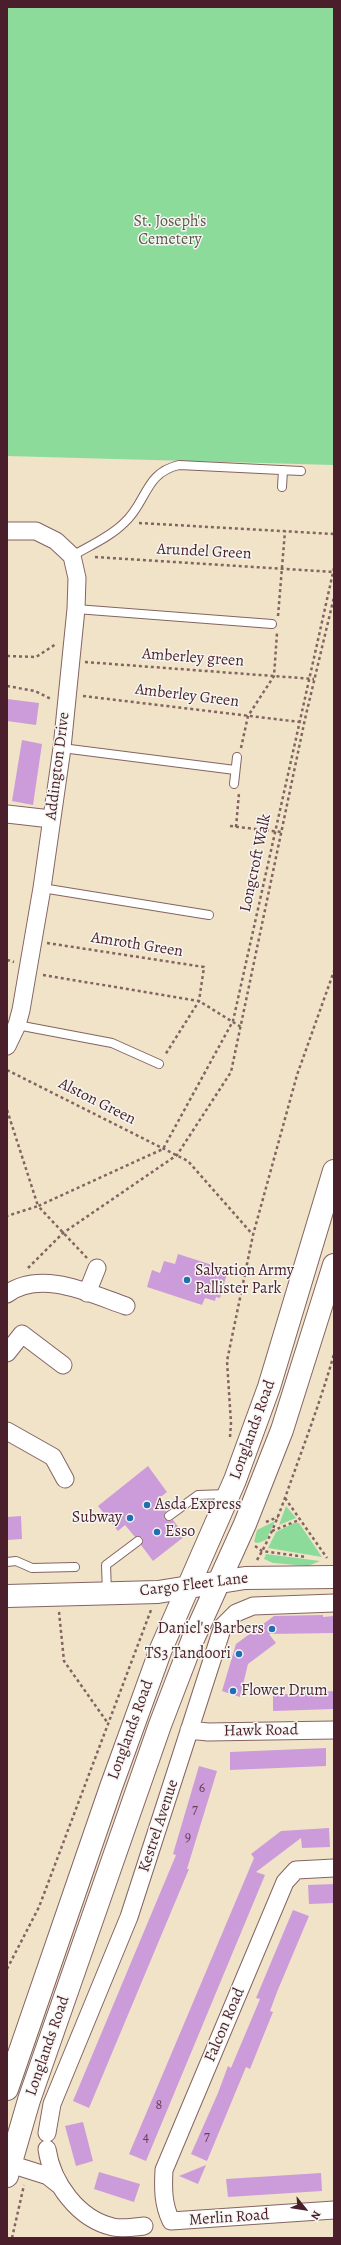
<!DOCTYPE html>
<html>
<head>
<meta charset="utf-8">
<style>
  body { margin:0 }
  #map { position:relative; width:341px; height:2245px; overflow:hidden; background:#f0e3c8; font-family:Alegreya,serif }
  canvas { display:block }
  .frame { position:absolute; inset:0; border:8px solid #4a1f2b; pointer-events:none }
  .north { position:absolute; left:285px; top:2189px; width:40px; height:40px; -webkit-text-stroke:3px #f6f6f2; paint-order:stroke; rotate:120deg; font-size:11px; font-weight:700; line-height:16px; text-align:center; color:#4a1f2b }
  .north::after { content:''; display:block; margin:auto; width:14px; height:18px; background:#4a1f2b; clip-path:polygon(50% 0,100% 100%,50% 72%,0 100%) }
</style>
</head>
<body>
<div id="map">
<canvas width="341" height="2245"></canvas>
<div class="frame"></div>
<div class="north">N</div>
</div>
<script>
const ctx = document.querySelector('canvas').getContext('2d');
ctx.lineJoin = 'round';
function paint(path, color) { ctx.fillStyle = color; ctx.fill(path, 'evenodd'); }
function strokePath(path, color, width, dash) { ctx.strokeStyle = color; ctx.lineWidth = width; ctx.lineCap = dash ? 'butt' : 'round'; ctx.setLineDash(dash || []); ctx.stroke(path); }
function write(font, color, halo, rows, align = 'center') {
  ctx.font = font + ' Alegreya,serif'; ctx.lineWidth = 3; ctx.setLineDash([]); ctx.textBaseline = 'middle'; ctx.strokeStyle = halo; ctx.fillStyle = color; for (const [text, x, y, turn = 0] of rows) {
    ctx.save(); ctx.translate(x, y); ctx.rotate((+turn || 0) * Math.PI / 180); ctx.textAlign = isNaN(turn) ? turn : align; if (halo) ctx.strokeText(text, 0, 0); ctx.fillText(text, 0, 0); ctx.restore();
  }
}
const green = new Path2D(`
  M7,7h327v458l-327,-9z
  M286,1506l10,12 -17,7z
  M275,1521l-9,19 -8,3 -4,-1 3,-12z
  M294,1523h5l23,34 -54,-9 8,-16z
  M266,1554l54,7 -12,5 -35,-3 -9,-4z`);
const building = new Path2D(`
  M7,699l32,4 -3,22 -29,-4z
  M22,740l20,4 -9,61 -21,-4z
  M178,1254l50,16 -8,28 -4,-1 -1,4 -10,-3 -3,7 -55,-18 5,-17 8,3 4,-12 11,3z
  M148,1466l19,26 -10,8 9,11 -2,8 5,2 4,-1 12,16 -32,25 -12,-16 2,-4 -1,-4h-7l-10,-12 -7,6 -20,-25z
  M21,1516l1,23 -15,1v-23z
  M323,1615v2l11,-1v17l-65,1 7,9 -28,21 -8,33 -18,-6 14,-47 38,-28z
  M334,1691v18l-61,2v-16z
  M326,1748v18l-96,4v-18z
  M199,1766l18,5 -30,98h2l-100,239 -16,-7 103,-246 -3,-1z
  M329,1828l1,19 -28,1 -1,-10 -45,34 9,3 -119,286 -17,-7 125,-296 -3,-4 30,-23z
  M334,1884v19l-25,1 -1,-19z
  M293,1910l16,6 -32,76 -7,19 3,1 -23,57 -4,-2 -39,94 -16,-7 27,-61 10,-27 3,2 29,-69 -4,-1z
  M83,2122l10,39 -17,5 -11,-40z
  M206,2165l-8,19 -19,-8z
  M99,2172l41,12 -6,18 -40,-13z
  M321,2173l1,18 -94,6 -2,-18z`);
const path = new Path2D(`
  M139,523l195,11
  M95,557l239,15
  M278,616l7,-85
  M7,656l29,1 20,-13
  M85,662l229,17
  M7,686l28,5 16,8
  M83,696l217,26
  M241,748l7,-32 26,-40 3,-43
  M230,826l51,6
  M236,827l3,-34
  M47,943l157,24 -5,34 -34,54
  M7,960l7,2
  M43,975l156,26 42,26
  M7,1070l181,91 65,74
  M7,1110l31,96 -31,10
  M87,1258l-49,-52 125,-57 70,-128 101,-453
  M28,1268l35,-35 114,-78 54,-83 74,-353 29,-122
  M230,1437l1,-14 -4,-62 26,-126 44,-160 37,-104
  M285,1498l42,60
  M266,1522l12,-5
  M272,1531l27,-11
  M255,1546l7,5 44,6
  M257,1560c17,-28 27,-60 38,-90 14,-39 28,-77 39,-116
  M59,1612l5,49 43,61
  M7,1969l32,-62 112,-297
  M12,2238l12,-53`);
const lane = new Path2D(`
  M282,487l1,-17
  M72,556c17,-10 38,-19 52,-33 23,-20 20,-50 55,-58l122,6
  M76,609l196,15
  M62,748l173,22
  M234,784l3,-27
  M42,888l167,27
  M17,1025l95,18 47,21
  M169,1516l29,-21 29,-1
  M7,1562l9,-1 16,7 43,-1
  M107,1592l-1,-27 32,-24`);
const street = new Path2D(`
  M7,531h29l20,10 16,15 5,22 -1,31 -14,139 -20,140 -21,122 -4,15 -10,21
  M7,814l44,5
  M87,1293l10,-25
  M7,1294c34,-25 84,0 119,12
  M7,1353l15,-19 41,31
  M7,1431l46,26 12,22
  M189,1730l19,2 126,-2
  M334,1868l-38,2 -11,12 -121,288c-1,19 -1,34 7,51l163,-11
  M47,2133l5,-29 77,-187 94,-291 13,-13 17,-7 81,-3
  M47,2149c5,34 31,70 66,78 10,2 22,0 31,-1
  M7,2163l41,13 10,8`);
const primary = new Path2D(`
  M7,1596l151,-4 87,-14 89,-1
  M7,2089l104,-302 50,-138 74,-169 34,-93 65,-216
  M7,2176l22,-76 131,-375 33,-86 52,-115 37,-94 52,-165`);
const markers = [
  [187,1280,4,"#1f6fb2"],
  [147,1505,4,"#1f6fb2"],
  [130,1518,4,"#1f6fb2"],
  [157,1532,4,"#1f6fb2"],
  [272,1629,4,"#1f6fb2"],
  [239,1654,4,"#1f6fb2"],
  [233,1691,4,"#1f6fb2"]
];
const numberNames = [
  ["6",202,1789],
  ["7",195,1811],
  ["9",188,1838],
  ["8",159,2106],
  ["4",146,2138],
  ["7",207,2138]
];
const parkNames = [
  ["St. Joseph's",170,222],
  ["Cemetery",170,240]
];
const streetNames = [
  ["Arundel Green",204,552,3],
  ["Amberley green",193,658,4],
  ["Amberley Green",187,696,7],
  ["Addington Drive",58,766,-83],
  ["Longcroft Walk",256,863,-78],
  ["Amroth Green",137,945,9],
  ["Alston Green",97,1102,27],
  ["Longlands Road",253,1430,-70],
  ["Cargo Fleet Lane",194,1585,-7],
  ["Longlands Road",131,1730,-70],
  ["Hawk Road",261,1731,-1],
  ["Kestrel Avenue",159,1826,-72],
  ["Falcon Road",225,2025,-67],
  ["Longlands Road",48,2046,-71],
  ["Merlin Road",229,2218,-4]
];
const poiNames = [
  ["Salvation Army",195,1271],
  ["Pallister Park",195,1289],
  ["Asda Express",155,1505],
  ["Subway",122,1518,"right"],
  ["Esso",165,1532],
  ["Daniel's Barbers",264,1629,"right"],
  ["TS3 Tandoori",231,1654,"right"],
  ["Flower Drum",241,1691]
];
paint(green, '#8cdb9b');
paint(building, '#cc9cda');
strokePath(lane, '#846462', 10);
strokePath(street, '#846462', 19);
strokePath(primary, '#846462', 24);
strokePath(path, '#846462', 2.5, [3, 3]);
strokePath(lane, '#fff', 8);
strokePath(street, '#fff', 17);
strokePath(primary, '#fff', 22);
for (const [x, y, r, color] of markers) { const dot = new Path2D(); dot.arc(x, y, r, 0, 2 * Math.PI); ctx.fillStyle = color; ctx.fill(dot); strokePath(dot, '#f6f6f2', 1.5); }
write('14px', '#6a3e57', null, numberNames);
write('16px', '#5e574d', '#f6f6f2', parkNames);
write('16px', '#4a1f2b', '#f6f6f2', streetNames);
write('16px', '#4a1f2b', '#f6f6f2', poiNames, 'left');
</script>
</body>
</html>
